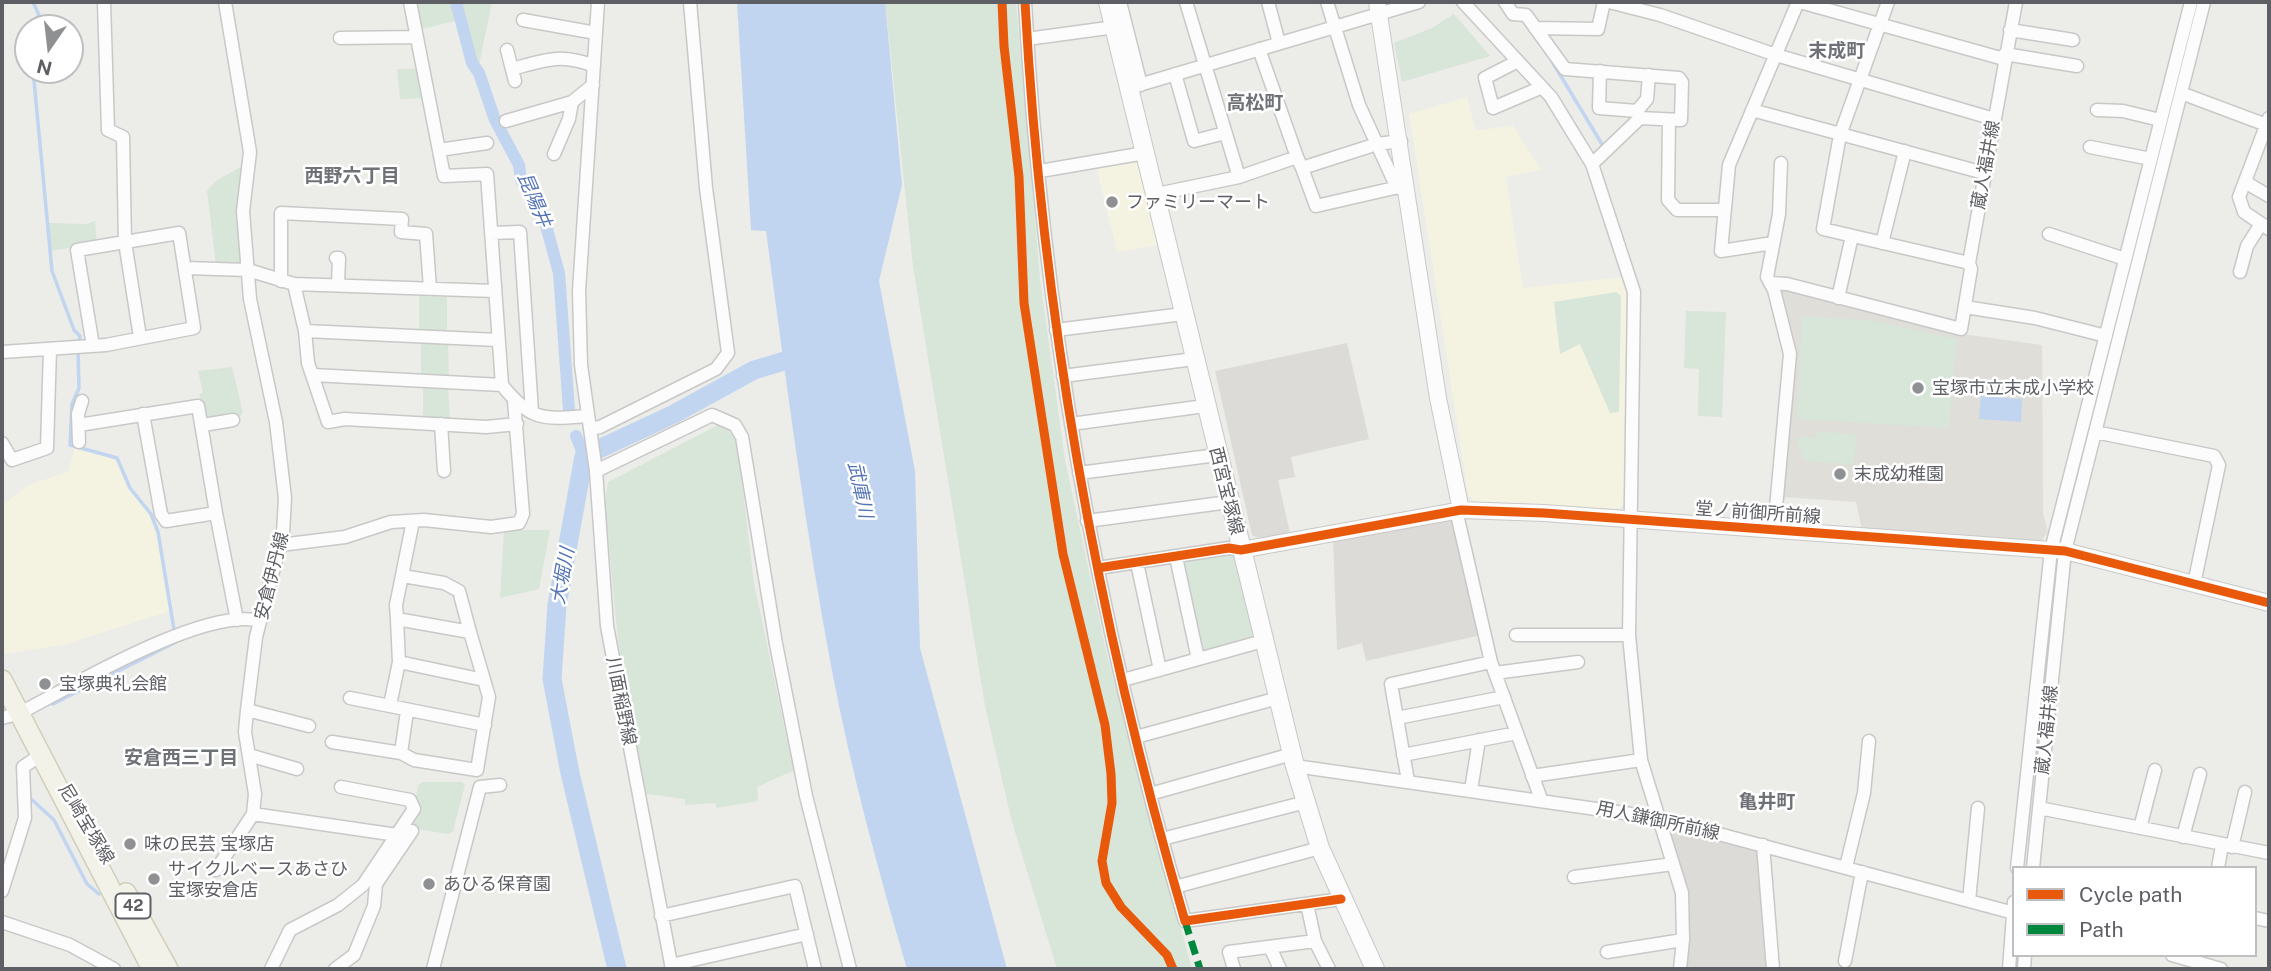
<!DOCTYPE html>
<html>
<head>
<meta charset="utf-8">
<style>
  body { margin:0 }
  #map { position:relative; width:2271px; height:971px; overflow:hidden; background:#ecece8; font-family:"Public Sans",sans-serif }
  canvas { display:block }
  .frame { position:absolute; inset:0; border:4px solid #5d5f64; pointer-events:none }
  .legend { position:absolute; left:2012px; top:866px; width:245px; height:91px; box-sizing:border-box; background:#fff; border:2px solid #bebfc1; margin:0; padding:9px 12px; list-style:none; font-size:21px; color:#5d5f64 }
  .legend li { display:flex; align-items:center; gap:14px; height:35px }
  .legend b { width:35px; border:2px solid #bebfc1 }
  .north { position:absolute; left:14px; top:14px; width:70px; height:70px; box-sizing:border-box; background:#fff; border:2px solid #bebfc1; border-radius:50%; rotate:194deg; font-size:19px; font-weight:700; line-height:28px; text-align:center; color:#5d5f64 }
  .north::after { content:''; display:block; margin:auto; width:24px; height:32px; background:#8f9092; clip-path:polygon(50% 0,100% 100%,50% 72%,0 100%) }
</style>
</head>
<body>
<div id="map">
<canvas width="2271" height="971"></canvas>
<div class="frame"></div>
<ul class="legend">
<li><b style="height:9px;background:#e8590c"></b>Cycle path</li>
<li><b style="height:9px;background:#00873e"></b>Path</li>
</ul>
<div class="north">N</div>
</div>
<script>
const ctx = document.querySelector('canvas').getContext('2d');
ctx.lineJoin = 'round';
function paint(path, color) { ctx.fillStyle = color; ctx.fill(path, 'evenodd'); }
function strokePath(path, color, width, dash) { ctx.strokeStyle = color; ctx.lineWidth = width; ctx.lineCap = dash ? 'butt' : 'round'; ctx.setLineDash(dash || []); ctx.stroke(path); }
function write(font, color, halo, rows, align = 'center') {
  ctx.font = font + ' "Public Sans","Noto Sans JP",sans-serif'; ctx.lineWidth = 5; ctx.setLineDash([]); ctx.textBaseline = 'middle'; ctx.strokeStyle = halo; ctx.fillStyle = color; for (const [text, x, y, turn = 0] of rows) {
    ctx.save(); ctx.translate(x, y); ctx.rotate((+turn || 0) * Math.PI / 180); ctx.textAlign = isNaN(turn) ? turn : align; if (halo) ctx.strokeText(text, 0, 0); ctx.fillText(text, 0, 0); ctx.restore();
  }
}
const commercial = new Path2D(`
  M1467,97l9,34 37,-6 28,45 -35,7 17,111 101,-11 5,17 -5,197 -1,14 -5,4 -141,-6 -9,-8 -59,-381z
  M1138,159l21,86 -42,7 -21,-87z
  M75,448l40,11 5,4 10,27 19,25 7,17 14,79 -107,34 -60,9 -1,-148 26,-21 40,-13z`);
const industrial = new Path2D(`
  M1347,343l22,96 -78,18 4,20 -17,3 12,53 -32,5 -6,-3 -37,-164z
  M1453,517l28,118 -115,26 -4,-18 -25,7 -4,-113z
  M1667,825l91,24 12,120h-85l3,-26z`);
const education = new Path2D(`
  M1779,286l89,26 94,22 80,11 1,168 5,19 -9,11 -177,-14 -6,-27 -73,-5 14,-145z`);
const green = new Path2D(`
  M412,2h42l5,18 -41,10z
  M458,2h34l-14,68 -5,-7z
  M885,2h131l24,277 25,181 42,195 85,314h-135l-45,-147 -27,-116 -72,-440z
  M1454,14l36,42 -88,26 -8,-39 38,-15z
  M397,69h24l3,29 -24,1z
  M244,165l-1,98 -3,3 -24,-1 -9,-74 9,-10z
  M95,221l2,22 -46,8 -4,-28 39,1z
  M1616,292l5,4 -2,116 -9,1 -30,-69 -20,10 -6,-52z
  M419,296l28,1v37l-28,-1z
  M1686,311l40,1 -4,105 -24,-1 1,-47 -15,-1z
  M1802,316l65,4 90,19 -8,89 -152,-9z
  M421,340l27,1 1,38 -28,-2z
  M232,367l11,46 -3,3 -32,5 -9,-27 4,-1 -5,-22z
  M423,385l25,1 2,35 -27,-2z
  M722,423l15,18 17,142 36,171h3l4,15 -40,18 1,14 -41,7 -2,-5 -30,2v-6l-44,-6 -23,-153 -13,-136 3,-22z
  M1817,431l40,4 -3,29 -50,-3 -8,-24 20,1z
  M504,530h46l-11,59 -39,9z
  M1233,553l22,86 -53,14 -20,-92z
  M422,782h40l3,3 -12,46 -5,3 -38,-6 8,-42z`);
const water = new Path2D(`
  M737,2h148l17,183 -23,96 36,190 5,177 87,321h-100c-28,-96 -55,-194 -74,-293 -28,-147 -47,-296 -67,-445l-15,-1z
  M1981,396l41,3 -1,23 -42,-3z`);
const stream = new Path2D(`
  M30,28l9,-13 -6,-13
  M1550,58l53,88
  M33,70l19,201 22,59 6,6 -1,6
  M2175,91l8,-34
  M2059,545l22,-87
  M2051,629l7,-73
  M53,704l123,-62 -18,-110 -7,-18 -21,-26 -13,-30 -47,-13 2,-41 7,-16 -1,-38
  M30,794v4l24,22 33,64 12,10
  M2017,969l1,-14`);
const canal = new Path2D(`
  M456,2l16,61 7,10 16,47 24,45 2,15 21,31 17,62 10,137
  M576,436l8,20`);
const river = new Path2D(`
  M617,969l-47,-196 -18,-94 5,-74 27,-149 90,-42 80,-44 54,-16`);
const minor = new Path2D(`
  M410,2l34,174 43,-2 15,211c29,37 42,34 86,31
  M598,2l-19,289 2,74 15,106 11,155 65,343
  M1025,2c17,311 72,620 160,919l156,-22
  M1120,2l21,83
  M1186,2l53,175
  M1268,2l11,41
  M1327,2l32,103 38,83
  M1463,2l88,95 41,67 42,128 -5,343 12,125 41,133 1,47 -3,29
  M1505,2l8,12 13,1 39,54 114,9 3,4 -1,38 -41,-2 -48,46
  M1609,2l51,13 116,40 218,64
  M1800,2l204,57
  M1888,2l-48,133 -17,94 146,34
  M523,20l73,13
  M1535,28l63,1 6,-27
  M2010,30l63,10
  M340,38l77,-1
  M1027,39l88,-12
  M1259,49l38,108
  M507,50l8,31
  M2005,54l72,12
  M1516,62l-31,16 8,30 47,-20
  M512,69c33,-9 49,-16 82,-3
  M1600,71l-1,37 38,3 3,7
  M1175,74l19,67 31,-8
  M1129,88l290,-86
  M2181,93l88,33
  M1752,110l232,63
  M2097,110l26,1 37,9
  M1637,111l10,-12 2,-24
  M2269,118l-30,79 5,15 25,17
  M1669,120l-1,80 9,10h46
  M506,121l66,-19 21,-17
  M2090,147l61,12
  M439,150l48,-7
  M554,154l15,-35 3,-17
  M1302,168l14,38 87,-20
  M1040,171l105,-18
  M2245,182l24,14
  M1157,194l82,-17 58,-20 5,11 75,-24 24,-3
  M491,233l29,-1 12,180
  M2049,234l76,25
  M1773,243l-52,8 8,-86 69,-163
  M1882,243l23,-92
  M336,258h3l-1,27
  M186,268l62,2 46,14 200,7
  M2240,272l7,-26 14,-22
  M281,281v-68l121,6 -1,13 25,2 4,54
  M1770,283l17,1 174,45 10,-60 -2,-6 47,-261
  M294,284l11,47 3,32 20,59 17,-3 141,8 31,-3
  M1838,298l14,-62
  M1965,307l70,11 71,18
  M1056,330l127,-16
  M305,331l193,9
  M93,346l-16,-96 48,-8 -2,-105 -15,-7 -4,-128
  M2,352l104,-7 88,-17 -15,-95 -54,9 15,95
  M313,375l189,10
  M1063,376l131,-17
  M143,414l18,100 5,7 50,-8 21,107
  M441,424l3,47
  M1071,424l134,-18
  M79,425l119,-19 18,107
  M203,425l30,-5
  M590,429l10,-2 116,-58 12,-16 -22,-165 -16,-186
  M2095,432l119,24 5,9 -25,119
  M79,442l-1,-28 4,-13
  M2,443l10,17 35,-12 3,-99
  M596,471l116,-56 23,10 7,12 34,207 30,152 44,173
  M1079,473l138,-18
  M1456,510l35,152 50,137
  M1087,521l142,-19
  M1774,530l16,-176 -16,-64 -7,-13 12,-63 2,-51
  M280,545l65,-8 46,-15 33,-2 67,7 28,-4 4,-9 -9,-113
  M1176,557l22,102
  M1137,563l23,107
  M1098,568l131,-20 12,2
  M403,576l41,7 15,8 11,41
  M1516,635h113
  M399,662l85,18
  M1495,673l83,-11
  M1123,680l140,-39
  M350,698l135,27
  M390,705l9,-43 -2,-42
  M247,710l62,16
  M407,711l-6,42 13,7 63,10 12,-73 -19,-65 -73,-13 -1,-14 17,-84
  M2,718l18,-5c52,-27 186,-107 240,-92
  M1397,718l107,-21
  M1136,737l142,-39
  M332,742l69,11
  M249,755l48,14
  M1403,755l114,-22
  M1295,766l364,52 355,95
  M1532,776l109,-16
  M1408,781l-17,-97 100,-22
  M1471,790l8,-50
  M1150,794l142,-40
  M2039,808l230,45
  M253,814l144,21
  M2140,828l15,-58
  M2183,837l17,-63
  M1162,839l144,-37
  M1763,845l10,124
  M2232,847l13,-55
  M1846,867l18,-74 5,-52
  M2017,868l34,-318 140,-548
  M2033,868l32,-317 139,-549
  M2218,868l4,-23
  M216,870l37,-56 2,-20 -10,-62 2,-22 9,-73 27,-104 2,-35 -9,-76 -26,-123 -7,-88 7,-59 -25,-150
  M1574,877l99,-13
  M1175,887l145,-39
  M2,891l23,-73 -2,-51 19,-13
  M1969,901l9,-93
  M1307,904l8,37 14,28
  M661,916l134,-30 20,83
  M2255,918l14,3
  M2,922l68,23 44,24
  M1270,947l10,22
  M1607,952l76,-12
  M2172,955l49,14
  M1845,961l17,-89
  M671,965l136,-31
  M271,969l19,-39 48,-25 25,-20 51,-76 -4,-9 -69,-13
  M335,969l19,-14 20,-49 2,-22 36,-53
  M433,969l47,-182 20,-2
  M1234,969l-5,-17 86,-11
  M2009,969l5,-67
  M2024,969l1,-14`);
const tertiary = new Path2D(`
  M1377,2l61,396 23,112
  M1241,550l220,-40 83,3 521,38 204,52`);
const secondary = new Path2D(`
  M1108,2l187,764 25,82 55,121`);
const primary = new Path2D(`
  M2,680l150,289
  M126,893l42,76`);
const quiet = new Path2D(`
  M1185,921l15,48`);
const cycleway = new Path2D(`
  M1002,2l2,44 15,131 5,126 39,251 42,171 6,49 1,29 -10,58 4,22 15,24 46,48 6,14
  M1025,2c17,311 72,620 160,919l156,-22
  M1098,568l131,-20 12,2 220,-40 83,3 521,38 204,52`);
const markers = [
  [1112,202,7,"#8f9092"],
  [1918,388,7,"#8f9092"],
  [1840,474,7,"#8f9092"],
  [45,684,7,"#8f9092"],
  [130,844,7,"#8f9092"],
  [154,879,7,"#8f9092"],
  [429,884,7,"#8f9092"]
];
const shields = [
  [133,906,35]
];
const shieldNames = [
  ["42",133,906]
];
const streetNames = [
  ["蔵人福井線",1986,165,-80],
  ["西宮宝塚線",1226,491,76],
  ["堂ノ前御所前線",1758,513,4],
  ["安倉伊丹線",272,576,-76],
  ["川面稲野線",621,701,79],
  ["蔵人福井線",2047,730,-84],
  ["用人鎌御所前線",1658,821,12],
  ["尼崎宝塚線",86,824,59]
];
const poiNames = [
  ["ファミリーマート",1126,202],
  ["宝塚市立末成小学校",1932,388],
  ["末成幼稚園",1854,474],
  ["宝塚典礼会館",59,684],
  ["味の民芸 宝塚店",144,844],
  ["サイクルベースあさひ",168,869],
  ["宝塚安倉店",168,890],
  ["あひる保育園",443,884]
];
const neighbourhoodNames = [
  ["末成町",1837,51],
  ["高松町",1255,103],
  ["西野六丁目",352,176],
  ["安倉西三丁目",181,758],
  ["亀井町",1767,802]
];
const waterNames = [
  ["昆陽井",534,200,67],
  ["武庫川",860,490,78],
  ["大堀川",563,576,-80]
];
paint(commercial, '#f4f3e2');
paint(industrial, '#dcdbd8');
paint(education, '#dfded8');
paint(green, '#d7e6d8');
paint(water, '#c1d5f1');
strokePath(stream, '#c1d5f1', 3.5);
strokePath(canal, '#c1d5f1', 12);
strokePath(river, '#c1d5f1', 19);
strokePath(minor, '#c8c8c8', 15);
strokePath(tertiary, '#c8c8c8', 18);
strokePath(secondary, '#c7c8c8', 20);
strokePath(primary, '#d1ceb8', 22);
strokePath(minor, '#fcfcfc', 12);
strokePath(tertiary, '#fcfcfc', 16);
strokePath(secondary, '#fcfcfc', 18);
strokePath(primary, '#f2f2e9', 19);
strokePath(quiet, '#00873e', 7, [14, 7]);
strokePath(cycleway, '#e8590c', 9);
for (const [x, y, r, color] of markers) { const dot = new Path2D(); dot.arc(x, y, r, 0, 2 * Math.PI); ctx.fillStyle = color; ctx.fill(dot); strokePath(dot, '#fff', 2.5); }
for (const [x, y, w] of shields) { const box = new Path2D(); box.roundRect(x - w / 2, y - 12.5, w, 25, 5); ctx.fillStyle = '#fff'; ctx.fill(box); strokePath(box, '#5d5f64', 2); }
write('bold 16px', '#5d5f64', null, shieldNames);
write('18px', '#5d5f64', '#fff', streetNames);
write('18px', '#5d5f64', '#fff', poiNames, 'left');
write('bold 19px', '#6e7176', '#fff', neighbourhoodNames);
write('italic 19px', '#5474b6', '#fff', waterNames);
</script>
</body>
</html>
